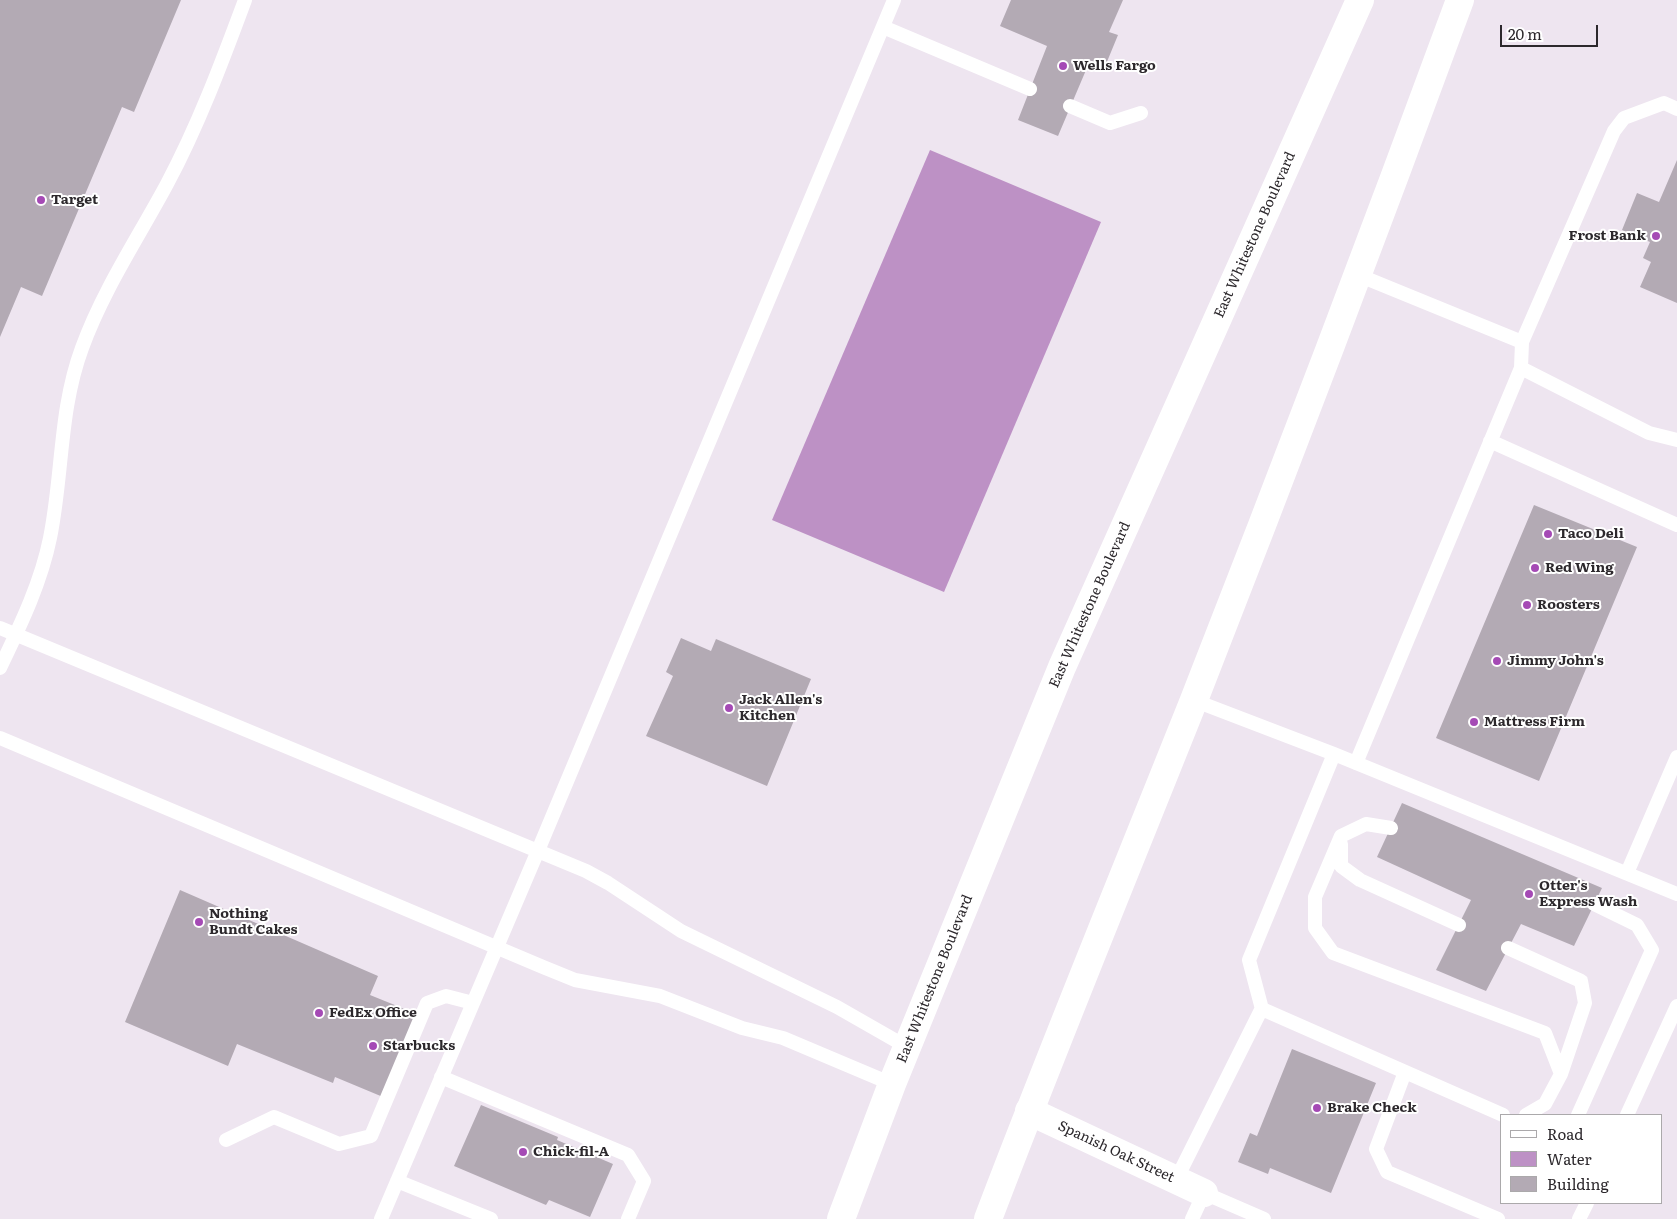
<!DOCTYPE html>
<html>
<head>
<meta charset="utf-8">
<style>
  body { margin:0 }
  #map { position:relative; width:1677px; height:1219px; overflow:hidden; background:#eee5f0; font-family:Literata,serif }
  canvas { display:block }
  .legend { position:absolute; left:1500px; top:1114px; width:162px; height:90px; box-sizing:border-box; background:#fff; border:1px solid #aba9ab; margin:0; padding:6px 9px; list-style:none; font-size:15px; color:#2c282c }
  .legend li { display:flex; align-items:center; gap:10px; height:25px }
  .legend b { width:25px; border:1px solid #aba9ab }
  .scale { position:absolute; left:1500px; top:25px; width:98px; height:22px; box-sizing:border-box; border:2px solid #2c282c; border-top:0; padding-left:6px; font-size:15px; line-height:18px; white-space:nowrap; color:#2c282c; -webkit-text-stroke:4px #fff; paint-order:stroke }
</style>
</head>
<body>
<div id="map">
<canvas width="1677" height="1219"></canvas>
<ul class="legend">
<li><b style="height:6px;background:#fff"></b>Road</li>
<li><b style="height:14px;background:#bd91c5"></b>Water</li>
<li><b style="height:14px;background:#b3aab4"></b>Building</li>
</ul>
<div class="scale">20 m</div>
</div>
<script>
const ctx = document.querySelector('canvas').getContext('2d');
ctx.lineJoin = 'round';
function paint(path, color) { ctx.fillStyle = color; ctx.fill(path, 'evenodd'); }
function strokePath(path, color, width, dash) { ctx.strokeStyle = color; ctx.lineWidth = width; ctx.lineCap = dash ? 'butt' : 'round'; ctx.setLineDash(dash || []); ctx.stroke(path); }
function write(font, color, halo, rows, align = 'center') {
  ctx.font = font + ' Literata,serif'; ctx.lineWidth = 4; ctx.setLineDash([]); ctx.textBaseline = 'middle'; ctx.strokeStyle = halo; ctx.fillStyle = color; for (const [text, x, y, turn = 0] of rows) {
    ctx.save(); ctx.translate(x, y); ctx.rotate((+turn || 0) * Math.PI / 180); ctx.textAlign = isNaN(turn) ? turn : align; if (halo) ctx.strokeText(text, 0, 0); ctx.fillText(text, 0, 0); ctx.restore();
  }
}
const water = new Path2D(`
  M930,150l171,72 -157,370 -172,-72z`);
const building = new Path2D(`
  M0,0h181l-47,112 -12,-5 -80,189 -21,-9 -21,50z
  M1011,0h112l-14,32 9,3 -14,34 -15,-6 -31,73 -40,-16 29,-74 -47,-20z
  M1677,160v143l-37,-16 11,-25 -8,-4 7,-16 -28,-12 15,-37 22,9z
  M1534,505l103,42 -98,234 -103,-43z
  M681,638l30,13 5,-12 95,40 -44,107 -121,-50 27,-60 -7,-4z
  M1402,803l200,85 -28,58 -53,-22 -35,67 -50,-21 35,-70 -94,-43z
  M180,890l198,86 -8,19 47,19 -34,83 -48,-20 -2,6 -96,-39 -9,22 -103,-44z
  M1292,1049l84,34 -45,110 -61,-25 -2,6 -30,-12 12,-29 7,3z
  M481,1105l77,32 -1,3 56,24 -23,53 -41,-17 -3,5 -92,-39z`);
const service = new Path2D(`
  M883,27l147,62
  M1070,106l40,17 31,-10
  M1358,275l164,67 92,-211 10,-13 40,-15 13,6
  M1521,368l128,65 28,7
  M1490,441l187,84
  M0,628l586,243 22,12 73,48 156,76 70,40
  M0,668c20,-42 41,-85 50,-130 13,-64 9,-128 32,-190 21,-58 56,-110 85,-164 31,-58 55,-122 78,-184
  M1193,700l141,54 343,140
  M0,738l543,229 32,13 85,16 82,32 41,10 109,46
  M1334,754l-85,206 13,49 241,106
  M1356,763l165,-395 1,-26
  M1391,828l-25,-4 -25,12 -26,61v31l18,25 212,80 16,41 -16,30 -19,11
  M1341,844v22l19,14 99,45
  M1627,873l50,-116
  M1508,948l73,33 4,22 -24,71
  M1405,1072l-29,77 11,23 111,47
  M441,1077l187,78 16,26 -16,38
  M1578,1115l74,-165 -15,-25 -43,-21
  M1627,1115l50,-109
  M226,1140l48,-23 65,27 32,-8 56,-133 19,-7 27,7
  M1176,1180l86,-172
  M397,1181l94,38
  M381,1219l156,-366 357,-853
  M1192,1219l12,-26 60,26
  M1579,1219l8,-16`);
const minor = new Path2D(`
  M1029,1111l175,82`);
const primary = new Path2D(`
  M841,1219l51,-135 170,-417 298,-667
  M988,1219c66,-174 137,-346 206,-519 91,-232 180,-466 266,-700`);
const markers = [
  [1063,66,5,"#a54ab5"],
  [41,200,5,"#a54ab5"],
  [1656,236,5,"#a54ab5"],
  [1548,534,5,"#a54ab5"],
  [1535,568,5,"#a54ab5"],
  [1527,605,5,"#a54ab5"],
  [1497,661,5,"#a54ab5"],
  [729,708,5,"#a54ab5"],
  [1474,722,5,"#a54ab5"],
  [1529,894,5,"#a54ab5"],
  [199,922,5,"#a54ab5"],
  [319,1013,5,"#a54ab5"],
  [373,1046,5,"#a54ab5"],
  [1317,1108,5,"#a54ab5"],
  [523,1152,5,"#a54ab5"]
];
const poiNames = [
  ["Wells Fargo",1073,66],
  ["Target",51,200],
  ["Frost Bank",1646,236,"right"],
  ["Taco Deli",1558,534],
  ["Red Wing",1545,568],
  ["Roosters",1537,605],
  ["Jimmy John's",1507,661],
  ["Jack Allen's",739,700],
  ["Kitchen",739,716],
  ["Mattress Firm",1484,722],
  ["Otter's",1539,886],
  ["Express Wash",1539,902],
  ["Nothing",209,914],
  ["Bundt Cakes",209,930],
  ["FedEx Office",329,1013],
  ["Starbucks",383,1046],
  ["Brake Check",1327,1108],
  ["Chick-fil-A",533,1152]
];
const streetNames = [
  ["East Whitestone Boulevard",1255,235,-66],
  ["East Whitestone Boulevard",1090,605,-66],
  ["East Whitestone Boulevard",935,979,-68],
  ["Spanish Oak Street",1116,1152,25]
];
paint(water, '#bd91c5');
paint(building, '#b3aab4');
strokePath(service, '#fff', 14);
strokePath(minor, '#fff', 28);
strokePath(primary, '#fff', 28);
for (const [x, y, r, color] of markers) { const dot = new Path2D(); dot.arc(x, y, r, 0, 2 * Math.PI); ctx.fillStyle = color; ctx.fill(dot); strokePath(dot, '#fff', 2); }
write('bold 14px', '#2c282c', '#fff', poiNames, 'left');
write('14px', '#2c282c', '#fff', streetNames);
</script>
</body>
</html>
